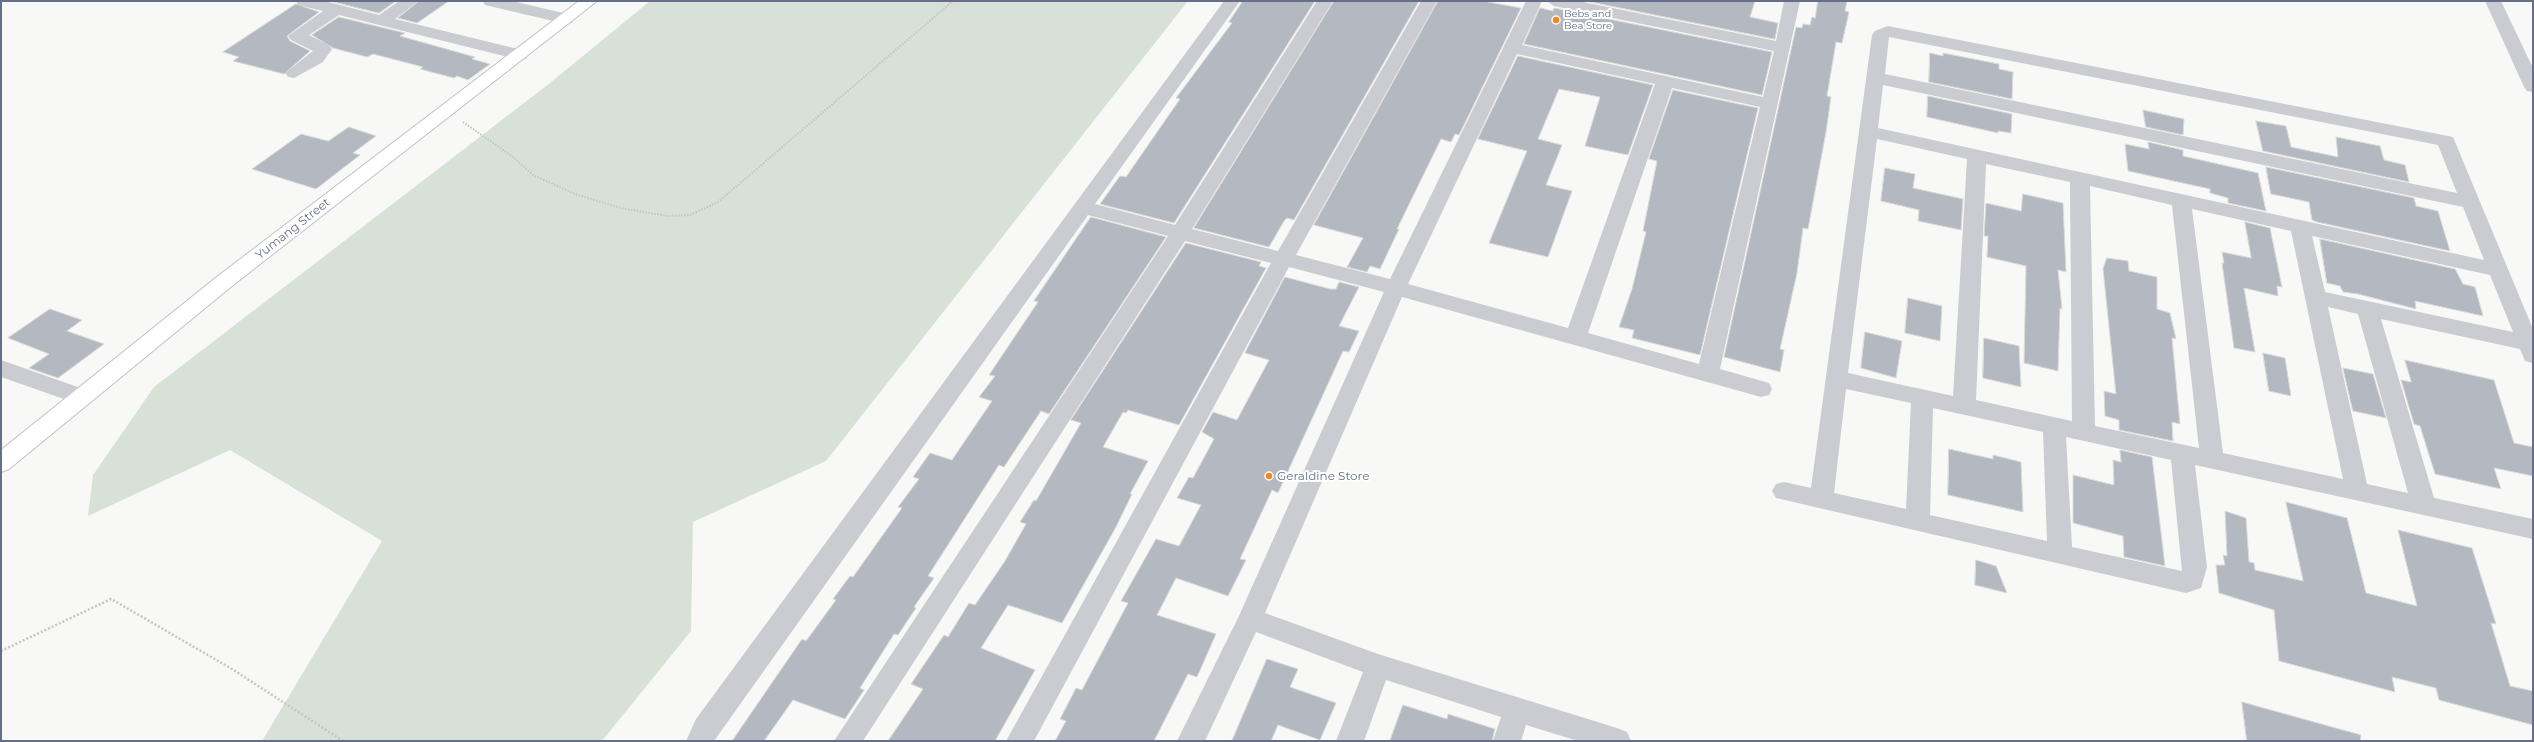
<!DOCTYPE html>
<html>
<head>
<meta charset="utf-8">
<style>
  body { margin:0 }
  #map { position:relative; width:2534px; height:742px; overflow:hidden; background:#f8f9f6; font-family:Montserrat,sans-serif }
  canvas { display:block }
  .frame { position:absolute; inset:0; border:2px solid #656f8a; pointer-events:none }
</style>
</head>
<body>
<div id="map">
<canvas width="2534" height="742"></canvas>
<div class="frame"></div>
</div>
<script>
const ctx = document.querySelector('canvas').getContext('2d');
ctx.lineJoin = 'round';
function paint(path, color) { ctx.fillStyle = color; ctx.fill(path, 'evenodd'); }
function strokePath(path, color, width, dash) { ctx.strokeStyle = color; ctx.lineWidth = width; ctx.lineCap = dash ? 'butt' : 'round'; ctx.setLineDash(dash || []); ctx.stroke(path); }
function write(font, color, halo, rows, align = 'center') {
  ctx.font = font + ' Montserrat,sans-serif'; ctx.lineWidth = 4; ctx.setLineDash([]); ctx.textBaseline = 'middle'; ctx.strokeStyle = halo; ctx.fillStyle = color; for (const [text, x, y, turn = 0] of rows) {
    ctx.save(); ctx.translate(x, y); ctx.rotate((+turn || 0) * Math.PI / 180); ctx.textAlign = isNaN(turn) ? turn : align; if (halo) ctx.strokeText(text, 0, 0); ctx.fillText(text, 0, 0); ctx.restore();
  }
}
const green = new Path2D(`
  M650,1h538l-362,460 -133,61 -2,109 -89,110h-340l120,-200 -152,-91 -142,66 5,-41 61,-88 396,-304z`);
const building = new Path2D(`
  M330,1h66l-17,12z
  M419,1h30l-32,22 -19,-5z
  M1243,1h72l-141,222 -74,-19 20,-28 6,1 54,-78 -4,-1 56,-75 -3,-1z
  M1334,1h85l-125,219 -7,-2 -3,3 -15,26 -75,-19z
  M1438,1h45l38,7 -62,127 -4,-1 -4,8 -10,-3 -44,90h2l-19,40 -10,-3 -3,6 -20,-5 16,-29 -49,-13z
  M1586,1h169l-5,16 28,6 -3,16z
  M1818,1h29l-2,10 4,1 -7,31 -6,-1 -9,54 4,1 -5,35 -18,97 -5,-1 -6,45 -17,76 4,1 -4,22 -56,-15 72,-330 6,1 1,-4 7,1 2,-8 3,1z
  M296,4l23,8 -32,24 3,5 20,10 -26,23 -51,-13 6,-4 -16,-5z
  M1540,8l13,3 1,-3 218,44 -10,43 -238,-51z
  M339,17l66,16 -5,3 75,21 -3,2 18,5 -22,16 -11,-4 -3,2 -34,-9 3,-2 -50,-13 -6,3 -34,-9 -21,-13z
  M1930,53l13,3v-3l56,11v5l14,3 -1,27 -83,-17z
  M1518,56l135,29 -25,70 -43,-9 15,-49 -41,-8 -21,50 24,6 -16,40 26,6 -24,66 -59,-14 38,-92 -49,-12z
  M1673,90l85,18 -58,247 -68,-17 2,-8 -15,-3 13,-38 14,-57 -3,-1 14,-70 -8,-2z
  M1928,96l84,18 -1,19 -13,-2v2l-71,-16z
  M2143,110l41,9 -1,16 -37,-8z
  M2256,121l30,5 5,21 47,10 -2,-20 44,9 4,14 21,5 4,17 -146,-31z
  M349,127l27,9 -23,17 7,2 -44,34 -64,-20 49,-35 27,7z
  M2148,142l35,8v6l75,17 8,38 -38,-8v-5l-18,-5v-4l-82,-18 -3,-27 24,5z
  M2266,167l148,31 2,8 22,5 12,40 -133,-29 -5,-2 -3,-18 -38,-8z
  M1885,168l30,6 -2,14 50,11 -2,31 -43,-9 1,-11 -38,-9z
  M2023,194l40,9 3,69 -8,-2 4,39 -2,-1 -2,63 -34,-8 2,-97 -39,-9 1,-21h-4l2,-33 35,8z
  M1091,217l75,20 -117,177 -8,-3 -37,56 -5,-2 -71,111 6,2 -20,29 2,1 -18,27 -4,-1 -34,54 4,2 -19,29 -52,-19 -29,41h-32l70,-102 4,2 30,-41 -3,-1 17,-23 3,1 49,-69 -4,-1 21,-28 -6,-2 17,-24 22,7 40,-59 -13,-4 16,-21 -6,-1 49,-73 -4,-1z
  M2245,222l25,6 12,59 -5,-1 1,10 -34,-8 11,64 -21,-4 -12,-85h2l-2,-11 29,6z
  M2320,239l135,30 8,15 12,3 8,29 -68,-15 1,8 -58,-15 -15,-2 -3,-6 -13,-3z
  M1186,243l75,19 -2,4 7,2 -87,157 -51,-15 -2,3 -3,-1 -20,35 45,14 -18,33h2l-16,33 -54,96 -54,-18 -27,43 54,22 -40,71h-107l35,-52 -12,-5 33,-49 4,2 21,-34 6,2 30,-44 21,-37 -6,-2 14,-22 2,1 45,-78 -10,-3z
  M2107,258l21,3 1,10 28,6v32l13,4 6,26 -4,-1 8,86 -8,-2 1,19 -54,-11v-10l-14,-4 -1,-25 12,3 -13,-125z
  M1285,277l45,12h6l3,-7 20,5 -20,39 20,5 -10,21 -6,-1 -65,142 -6,-3 -32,69 6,1 -18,36 -52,-18 -19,37 59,19 -19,43 -9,-3 -34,67h-99l11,-20 -6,-2 16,-31 6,2 46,-87 -7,-2 35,-62 23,7 22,-41 -24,-7 12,-21 4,1 21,-39 -12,-7 11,-20 24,8 32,-60 -24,-7z
  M1908,298l34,8 -2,35 -35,-8z
  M50,309l32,11 -15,11 37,13 -46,34 -29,-10 20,-14 -41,-16z
  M1865,332l37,9 -6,37 -35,-10z
  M1984,338l35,8 2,41 -38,-9z
  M2263,353l22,5 6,38 -22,-5z
  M2405,360l89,20 20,63 19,4v29l-39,-8 7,21 -66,-15 -15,-48 -6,-2 -13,-44 10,2z
  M2343,368l30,6 13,44 -33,-7z
  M1949,449l44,10v-4l28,7 2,50 -75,-17z
  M2120,450l32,7 13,109 -41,-9 -1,-21 -50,-13v-48l41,10 -1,-25 8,2z
  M2286,502l61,16 19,75 51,13 -19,-76 74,18 24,76 -5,-1 19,63 23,5v34l-94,-25 -3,-12 -44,-11 3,15 -116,-31 -5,-51 -55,-17 -3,-28h9l-2,-10 4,1 -2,-45 21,7 3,44 5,1 1,7 48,11z
  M1976,560l20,6 11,27 -32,-8z
  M1267,659l31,10 -8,18 46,16 -16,37 -42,-15 -7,16h-39z
  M2242,702l119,33 -1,6h-113z
  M1403,705l44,14 1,-5 47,15 -3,12h-102z`);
const pathFar1 = new Path2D(`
  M463,122l50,35 20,18 42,19 46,14 47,8 22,-1 28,-13 235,-201`);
const path = new Path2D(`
  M1,651l110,-52 121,70 111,72`);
const minor = new Path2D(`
  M296,1h28l55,14 20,-14h19l-23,18 131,32 3,4 -3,4 -6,1 -181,-45 -30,20 20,10 3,4 -9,13 -29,16 -6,-1 -3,-4 28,-22 -22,-11 -3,-4 35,-25 -25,-6z
  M483,1h29l60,14 2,4 -2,4 -6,1 -81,-19z
  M1224,1h16l-145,203 80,21 142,-224h16l-141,228 86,22 143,-250h16l-141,254 94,24 136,-278h16l-20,44 241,52 11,-46 -220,-45 -8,-5h32l198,40 8,-40h16l-80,368 49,14 3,6 -3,6 -8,2 -359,-100 -137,316 113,41 239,74 10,4 4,9h-53l-52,-16 -5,16h-28l8,-24 -115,-37 -22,61h-28l27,-69 -107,-40 -51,109h-28l61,-123 146,-326 -95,-25 -255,474h-28l265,-478 -86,-22 -322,500h-29l334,-505 -80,-21 -374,526h-28l10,-22zM1517,54l138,30 -87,244 -160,-44zM1672,88l88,19 -61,257 -111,-31z
  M2485,1h16l32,67v24l-6,-1 -3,-4z
  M1888,26l565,111 80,192v34l-8,-2 -5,-12 -139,-30 53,179 99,21v20l-338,-74 12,102 -6,21 -15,5 -410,-95 -4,-7 4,-7 8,-2 27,6 61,-453 3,-4zM1889,37l549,108 19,48 -572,-119zM1883,85l580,122 21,53 -606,-132zM1877,139l90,20 -14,237 -105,-23zM1986,164l84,18 2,239 -96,-21zM2090,186l82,19 27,243 -104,-22zM2192,209l99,22 52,248 -120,-26zM2312,236l178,39 23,57 -188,-40zM2328,307l30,7 50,179 -41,-9zM1846,389l65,14 -5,106 -72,-16zM1933,408l110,24 4,109 -117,-26zM2066,437l105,23 11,111 -110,-24z
  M1,360l88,31 3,6 -3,6 -8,2 -80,-28z`);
const secondary = new Path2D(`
  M579,1h18l-365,285 -223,183 -8,3v-22l217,-174z`);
const markers = [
  [1556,20,4,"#f3881c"],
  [1269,476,4,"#f3881c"]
];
const farPoinames = [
  ["Bebs and",1564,14],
  ["Bea Store",1564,26]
];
const streetNames = [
  ["Yumang Street",293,229,-38]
];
const poiNames = [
  ["Geraldine Store",1277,476]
];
paint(green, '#d8e1d7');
paint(building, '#b3b8c1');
strokePath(building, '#dadbd8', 1);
strokePath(secondary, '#bfc1c8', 2);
strokePath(pathFar1, '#c4c4c7', 2, [1.5, 1.5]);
strokePath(path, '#c4c4c7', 2.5, [2, 2]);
paint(minor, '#cbccd1');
paint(secondary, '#fff');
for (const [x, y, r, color] of markers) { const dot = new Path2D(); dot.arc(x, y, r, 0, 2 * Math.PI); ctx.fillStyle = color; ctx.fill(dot); strokePath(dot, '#fff', 1.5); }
write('10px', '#656f8a', '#fff', farPoinames, 'left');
write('12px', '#656f8a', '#fff', streetNames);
write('12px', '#656f8a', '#fff', poiNames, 'left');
</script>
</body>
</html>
